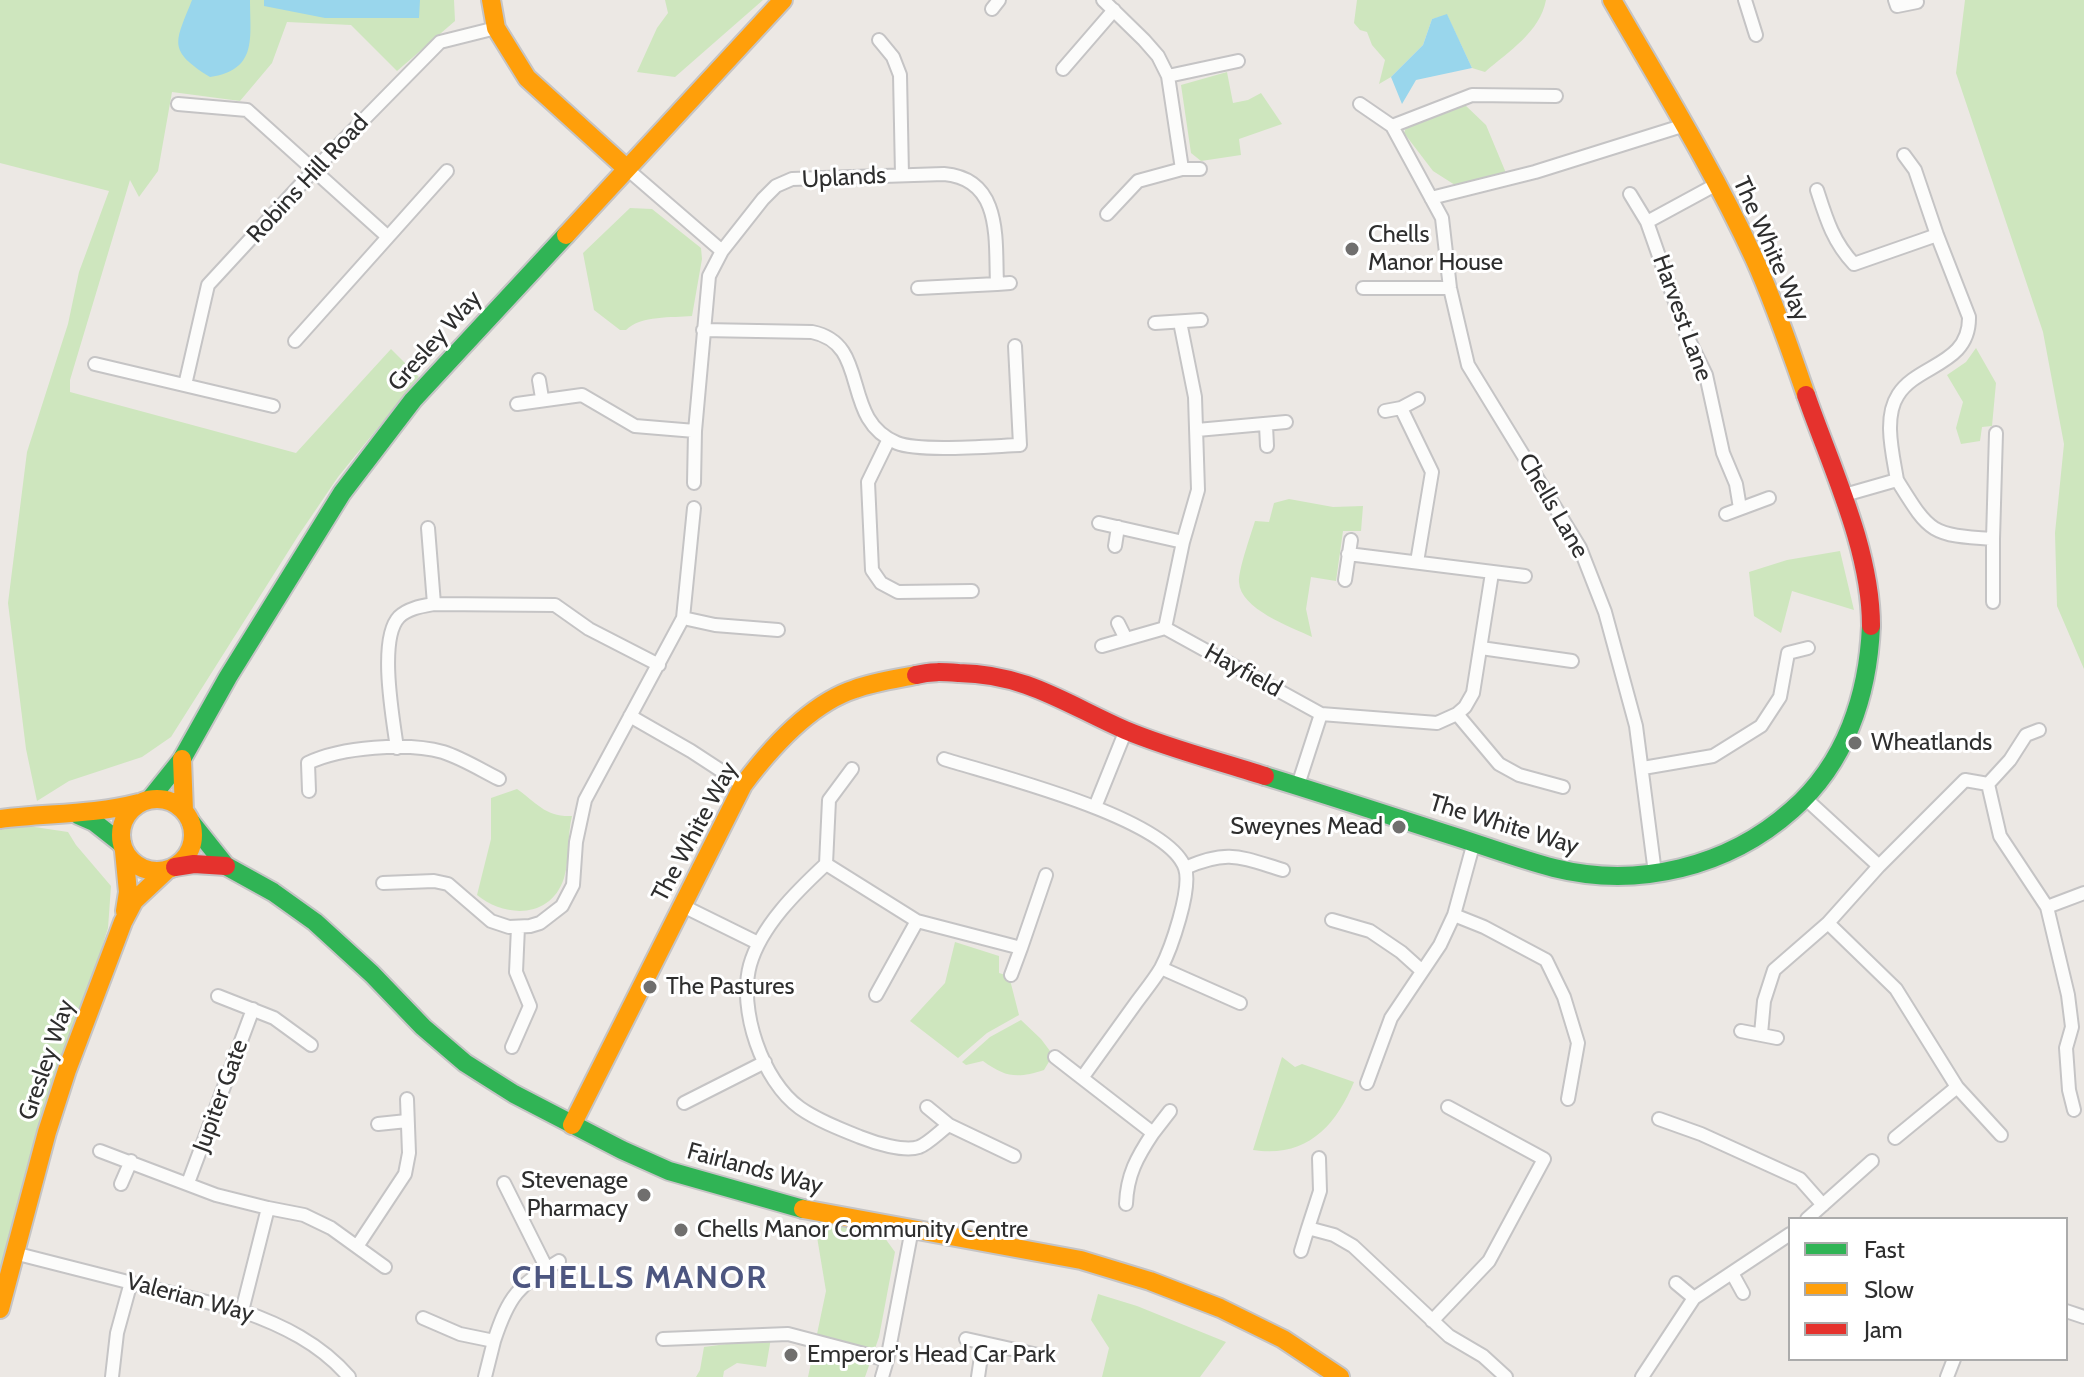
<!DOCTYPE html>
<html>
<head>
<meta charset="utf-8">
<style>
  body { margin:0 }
  #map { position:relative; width:2084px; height:1377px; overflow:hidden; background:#ece8e4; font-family:Cabin,sans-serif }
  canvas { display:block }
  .legend { position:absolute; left:1788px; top:1217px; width:280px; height:144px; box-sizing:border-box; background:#fff; border:2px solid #ababab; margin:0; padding:10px 14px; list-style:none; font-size:24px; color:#2e2e2e }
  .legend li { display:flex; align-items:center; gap:16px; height:40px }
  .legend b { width:40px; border:2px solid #ababab }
</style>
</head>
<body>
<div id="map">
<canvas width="2084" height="1377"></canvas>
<ul class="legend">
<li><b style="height:10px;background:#30b455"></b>Fast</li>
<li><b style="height:10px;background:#ff9f0a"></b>Slow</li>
<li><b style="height:10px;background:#e5322d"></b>Jam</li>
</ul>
</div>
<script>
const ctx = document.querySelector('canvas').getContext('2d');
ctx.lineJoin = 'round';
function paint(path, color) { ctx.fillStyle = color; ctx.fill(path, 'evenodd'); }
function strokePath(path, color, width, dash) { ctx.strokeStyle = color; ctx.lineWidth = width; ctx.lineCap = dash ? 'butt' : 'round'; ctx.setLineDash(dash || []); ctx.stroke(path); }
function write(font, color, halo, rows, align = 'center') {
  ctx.font = font + ' Cabin,sans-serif'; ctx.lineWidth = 6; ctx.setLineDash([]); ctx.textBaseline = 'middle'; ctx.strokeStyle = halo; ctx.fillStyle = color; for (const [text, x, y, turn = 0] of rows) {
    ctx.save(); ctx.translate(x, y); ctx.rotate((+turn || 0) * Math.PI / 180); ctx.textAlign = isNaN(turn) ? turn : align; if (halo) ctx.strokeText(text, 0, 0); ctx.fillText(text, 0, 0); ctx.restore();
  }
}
const green = new Path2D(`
  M0,0h454l1,21 -58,50 -46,-46 -64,-3 -15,41 -32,38 -68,-9 -14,79 -19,26 -9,-17 -60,200v12l226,61 95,-104 28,28 -81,100 -40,59 -127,201 -29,20 -73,24 -32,20 -11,-52 -18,-146 19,-151 41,-128 11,-52 30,-81 -109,-28z
  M665,0h98l-88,77 -38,-5 20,-44 11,-15z
  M1357,0h189c-6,32 -37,51 -61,72l-13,-4 -25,-53 -15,4 -9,26 -32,32 -12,7 6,-24 -13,-15 -5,-13 -7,-2 -6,-7z
  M1965,0h119v669l-27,-63 -2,-73 9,-89 -21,-112 -87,-259z
  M1227,72l6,31 15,-3 13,-7 21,31 -43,15 2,16 -40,6 -10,-8 -10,-68z
  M1464,104l22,21 20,48 -51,12 -22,-14 -29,-38 4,-11z
  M630,208l22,1 49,39 1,11 -10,57c-20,2 -51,-1 -66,14h-6l-26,-20 -11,-57z
  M1976,348l20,35 -4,43 -10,1 -2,14 -19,3 -5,-16 7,-26 -16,-27 19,-13z
  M1289,499l44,8 30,-1 -2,25h-18l-7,50 -25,-4 -5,32 6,28c-21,-10 -72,-28 -73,-55 -1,-11 12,-48 16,-61l14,1 5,-19z
  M1840,551l14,59 -62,-19 -11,42 -27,-17 -5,-44 38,-12z
  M517,789c20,14 28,28 55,27 -5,20 -2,42 -8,62 -13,41 -59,40 -87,17l14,-56v-41z
  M28,826l40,6 8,13 35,41 -3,42 -108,349v-447z
  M955,942l44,14v17l10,3 10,39 -32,18 -29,25 -48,-37 35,-38z
  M1021,1020l20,19 12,16 -9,15c-27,9 -39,7 -61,-9l-17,4 -4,-3 28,-25z
  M1282,1057l13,10 7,-3 52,18c-19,46 -49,76 -101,68z
  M819,1223l63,11 13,18 -16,85 -14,40h-57l18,-86 -9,-54z
  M1098,1294l39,12 89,36 -26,35h-98l7,-29 -18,-28z
  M771,1338l-5,29 -29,-4 -13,8 -1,6h-27l4,-7 4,-23z`);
const water = new Path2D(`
  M192,0h58c0,38 8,70 -40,77 -43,-27 -35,-34 -18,-77z
  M264,0h156l-1,18h-94l-61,-12z
  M1447,14l25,54 -56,12 -14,24 -11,-27 32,-32 9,-26z`);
const street = new Path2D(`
  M1103,0l41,40 14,16 10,20 14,93
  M1745,0l11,35
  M1895,0l2,6 20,-4
  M992,9l7,-9
  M879,40l14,17 7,18 2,100
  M1063,69l51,-59
  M1168,76l70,-15
  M178,104l69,6 141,127
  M1360,104l32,22 50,92 8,70 18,77 112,183 25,64 31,114 19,147
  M1392,126l80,-31 84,1
  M626,168l96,83
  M1817,190c9,28 16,52 37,74l83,-29
  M1630,194l17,28 40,114 19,39 17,78 13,31 4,24
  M1431,198l104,-26 150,-47
  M1107,214l31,-33 44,-12h18
  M1647,222l70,-38
  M918,288l79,-4
  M1363,288h87
  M1155,323l46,-3
  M703,330l109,2c60,12 27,87 85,111 22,9 95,3 123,2l-5,-99
  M295,341l152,-170
  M95,364l178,42
  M539,380l3,18
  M185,385l23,-100 107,-116 125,-127 56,-14
  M517,404l65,-9 53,31 60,5
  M1401,408l31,64 -15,90
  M1385,411l16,-3 17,-9
  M1266,425l1,21
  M1197,430l89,-8
  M889,439l-21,43 4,88 9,13 17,9 74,-1
  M1897,480c-4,-25 -14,-62 1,-85 19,-31 72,-30 71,-78l-32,-82 -22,-65 -11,-15
  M694,483l1,-52 14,-155 13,-25 41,-52 13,-13 16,-7 152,-5c59,5 51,67 53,110l13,-1
  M1841,496l56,-16c33,53 33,55 96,59v63
  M1726,514l43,-16
  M1099,523l84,19
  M428,528l6,76
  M1993,539l3,-106
  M1115,546l3,-19
  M1348,554l177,22
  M1345,580l6,-40
  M683,618l32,7 63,5
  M1118,623l8,16
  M1165,628l18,-86 15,-52 -3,-93 -15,-75
  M1102,646l63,-18 156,86 116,9 20,-9 8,-7 8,-14 19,-120
  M1481,648l91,13
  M1457,714l42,50 20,11 44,12
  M630,716l61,35 52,34
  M397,748c-4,-29 -19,-109 2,-131 9,-9 24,-11 35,-13l121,1 34,24 70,36
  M944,759c50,16 223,58 241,109 7,21 -14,81 -24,100 -7,12 -17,24 -25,35 -18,25 -36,50 -54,75l71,55c-16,24 -26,42 -27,71
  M1643,768l70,-12 48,-30 19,-29 8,-44 20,-5
  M1988,784l12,52 47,71 21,88 4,32 -6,21 3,42 5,20
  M1298,785l23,-71
  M309,791l-1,-28c33,-16 99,-21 135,-11 19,6 38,18 56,27
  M1806,799l73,67
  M1095,807l31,-77
  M1474,842l-20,73 30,12 62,33 18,37 14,46 -10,56
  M826,864l3,-64 23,-31
  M1185,868c43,-19 55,-11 98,2
  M383,883l51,-2 14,3 43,37 18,6 21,-1 10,-3 22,-17 11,-21 3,-43 9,-42 98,-182 11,-110
  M683,906l75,37
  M2047,907l37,-14
  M1332,920l38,11 31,21 20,18
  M1828,923l51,-57 86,-86 23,4 22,-24 16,-25 13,-5
  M1161,968l79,35
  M1011,975l10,-27
  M876,995l41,-74
  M218,996l56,22 37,27
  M1741,1031l36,7
  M1761,1034l3,-33 10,-31 54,-47 68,66 61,98 44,48
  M512,1047l18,-41 -14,-34 2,-45
  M1055,1057l27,21
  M1367,1083l24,-65 49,-73 14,-30
  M684,1103l81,-41
  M927,1107l22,18
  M1659,1119l42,15 99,45 23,26
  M378,1124l29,-3
  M1153,1133l17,-22
  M1895,1138l62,-51
  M100,1151l116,44 52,13 -26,103
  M1014,1156l-65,-31c-9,6 -20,18 -30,22 -15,5 -44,-4 -59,-10 -20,-8 -43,-17 -60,-29 -38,-27 -62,-99 -50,-143 11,-39 47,-74 76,-101l91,57 104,27 25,-73
  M1319,1158l1,33 -12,37 26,7 19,11 96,90 34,20 23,21
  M188,1183l65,-174
  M504,1183l43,86
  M121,1184l10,-23
  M268,1208l36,7 27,13 54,39
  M1807,1219l65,-58
  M358,1245l47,-71 4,-21 -2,-54
  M1301,1251l7,-23
  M14,1253l228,58c40,14 79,33 107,66
  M1732,1273l11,20
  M1676,1283l18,15
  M2066,1311l18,6
  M423,1318l37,16 34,7 -9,36
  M1432,1321l57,-60 55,-102 -96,-52
  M663,1339l125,-5 99,26
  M966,1339l72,16
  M494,1341c15,-46 24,-55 65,-80
  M112,1377l5,-44 14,-51
  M882,1377l5,-17 25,-131
  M978,1377l5,-34
  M1642,1377l52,-79 96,-64
  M1947,1377l7,-18`);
const fast = new Path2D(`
  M1265,776c62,19 123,39 185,59 35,11 69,24 104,33 84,21 174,-1 238,-58 54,-47 76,-115 79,-184
  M150,799l32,-40 46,-82 114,-184 71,-93 153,-165
  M78,815l16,7 28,22
  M191,822l35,44 47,26 42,30 57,52 51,53 42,36 49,31 108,56 47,21 134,38`);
const slow = new Path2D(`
  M491,0l5,28 31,50 99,90
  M1612,0c49,85 101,169 142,258 20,44 36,91 52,137
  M566,235l217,-235
  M182,759l2,52
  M121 835a36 36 0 1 1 72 0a36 36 0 1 1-72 0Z
  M0,819c47,-6 93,-4 139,-16
  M124,851l4,41 -3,19
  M572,1125l171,-340c27,-36 68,-82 112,-96 19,-7 41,-10 61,-14
  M803,1209l278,51 69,21 70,27 63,31 57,38
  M0,1309l47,-177 20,-62 56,-148 11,-21 32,-30`);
const jam = new Path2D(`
  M1806,395c25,72 65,154 65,231
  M916,675c14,-4 28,-3 43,-2 67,1 107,31 166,57 45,19 94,31 140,46
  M175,867l19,-3 32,2`);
const markers = [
  [1352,249,8,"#706f6e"],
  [1855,743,8,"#706f6e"],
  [1399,827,8,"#706f6e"],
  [650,987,8,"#706f6e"],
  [644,1195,8,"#706f6e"],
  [681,1230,8,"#706f6e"],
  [791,1355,8,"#706f6e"]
];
const streetNames = [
  ["Uplands",844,178,-3],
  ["Robins Hill Road",308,179,-47],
  ["The White Way",1771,249,66],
  ["Harvest Lane",1682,318,70],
  ["Gresley Way",435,341,-48],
  ["Chells Lane",1553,506,60],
  ["Hayfield",1243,671,29],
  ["The White Way",1504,825,17],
  ["The White Way",695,832,-62],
  ["Gresley Way",47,1060,-71],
  ["Jupiter Gate",221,1096,-70],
  ["Fairlands Way",755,1169,15],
  ["Valerian Way",190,1298,15]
];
const poiNames = [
  ["Chells",1368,235],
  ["Manor House",1368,263],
  ["Wheatlands",1871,743],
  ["Sweynes Mead",1383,827,"right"],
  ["The Pastures",666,987],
  ["Stevenage",628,1181,"right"],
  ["Pharmacy",628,1209,"right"],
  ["Chells Manor Community Centre",697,1230],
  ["Emperor's Head Car Park",807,1355]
];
const districtNames = [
  ["CHELLS MANOR",640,1279]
];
paint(green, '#cee6be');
paint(water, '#99d6ec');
strokePath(street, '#c5c4c5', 16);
strokePath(fast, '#c5c4c5', 22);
strokePath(slow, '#c5c4c5', 22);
strokePath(jam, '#c5c4c5', 22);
strokePath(street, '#fcfcfb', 12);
strokePath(fast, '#30b455', 18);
strokePath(slow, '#ff9f0a', 18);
strokePath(jam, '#e5322d', 18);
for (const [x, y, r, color] of markers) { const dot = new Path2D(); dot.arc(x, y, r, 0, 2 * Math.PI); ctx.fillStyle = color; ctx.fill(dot); strokePath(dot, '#fff', 3); }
write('24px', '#2e2e2e', '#fff', streetNames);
write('24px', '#2e2e2e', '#fff', poiNames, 'left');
ctx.letterSpacing = '2px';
write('bold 32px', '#4d5680', '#fff', districtNames);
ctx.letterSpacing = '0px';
</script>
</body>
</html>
